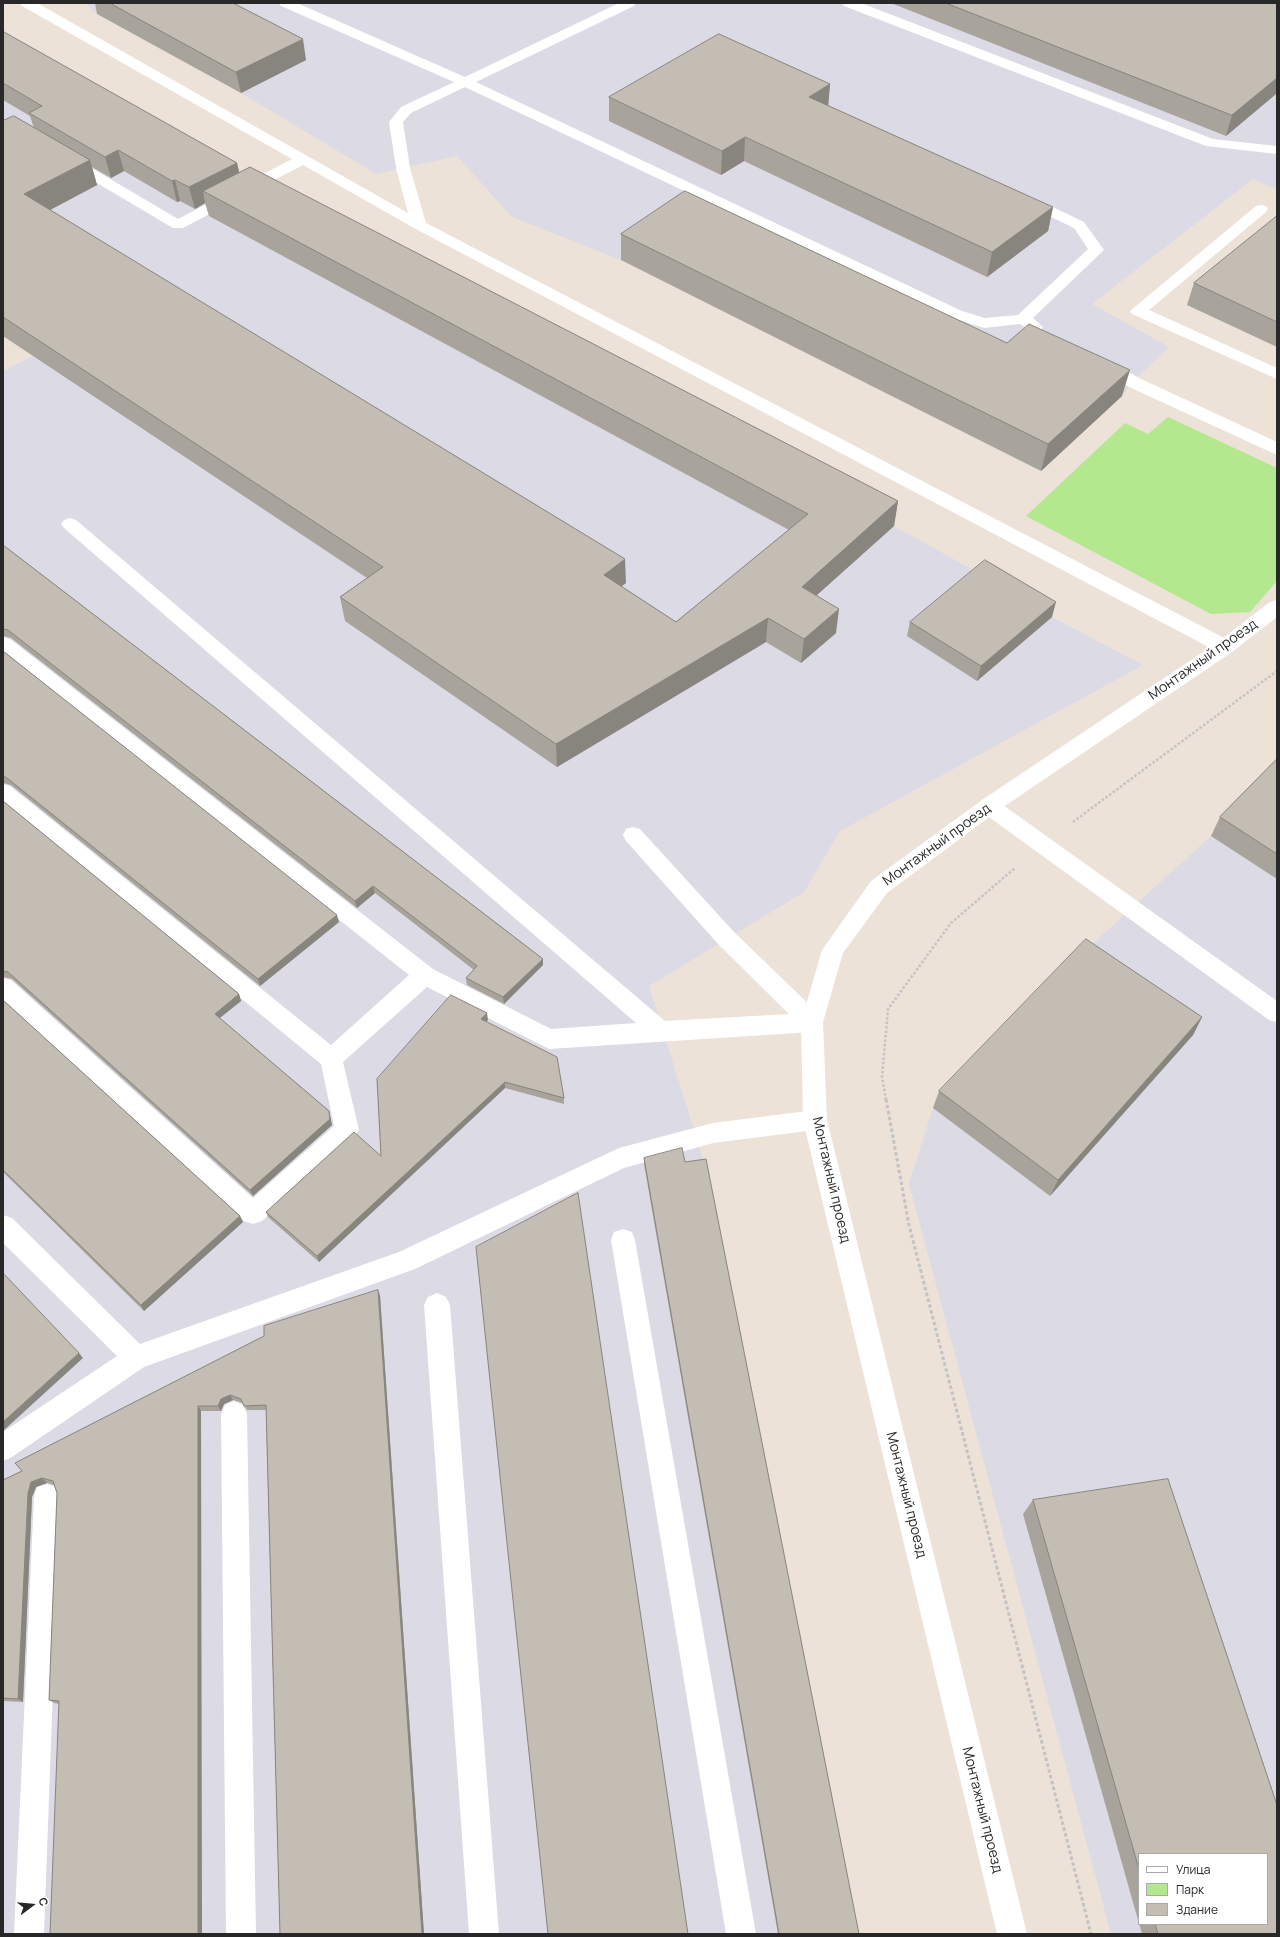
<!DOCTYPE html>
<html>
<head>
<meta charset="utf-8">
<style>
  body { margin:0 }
  #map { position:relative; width:1280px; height:1937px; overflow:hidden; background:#ece2d8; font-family:Manrope,sans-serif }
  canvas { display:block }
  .frame { position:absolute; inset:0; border:4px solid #282828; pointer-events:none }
  .legend { position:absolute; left:1138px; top:1853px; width:130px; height:72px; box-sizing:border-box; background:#fff; border:1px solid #a9a9a9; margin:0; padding:5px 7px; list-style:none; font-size:12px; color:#282828 }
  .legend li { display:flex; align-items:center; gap:8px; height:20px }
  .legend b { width:20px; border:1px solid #a9a9a9 }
  .north { position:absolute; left:12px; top:1885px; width:40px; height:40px; -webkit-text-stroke:3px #fff; paint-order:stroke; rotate:74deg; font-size:11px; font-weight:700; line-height:16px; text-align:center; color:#282828 }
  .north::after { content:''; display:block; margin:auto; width:14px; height:18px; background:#282828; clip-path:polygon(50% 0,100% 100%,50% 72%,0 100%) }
</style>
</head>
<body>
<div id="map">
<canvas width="1280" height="1937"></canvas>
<div class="frame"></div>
<ul class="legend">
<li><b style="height:5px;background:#fff"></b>Улица</li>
<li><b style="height:11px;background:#b3e88f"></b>Парк</li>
<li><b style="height:11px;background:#c3bdb4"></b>Здание</li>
</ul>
<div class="north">С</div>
</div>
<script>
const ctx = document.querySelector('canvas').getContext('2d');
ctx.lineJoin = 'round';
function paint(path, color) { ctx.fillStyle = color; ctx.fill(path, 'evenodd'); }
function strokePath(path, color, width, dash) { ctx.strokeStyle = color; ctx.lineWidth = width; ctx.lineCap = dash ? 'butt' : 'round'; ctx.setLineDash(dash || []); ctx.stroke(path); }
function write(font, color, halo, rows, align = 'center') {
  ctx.font = font + ' Manrope,sans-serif'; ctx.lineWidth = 4; ctx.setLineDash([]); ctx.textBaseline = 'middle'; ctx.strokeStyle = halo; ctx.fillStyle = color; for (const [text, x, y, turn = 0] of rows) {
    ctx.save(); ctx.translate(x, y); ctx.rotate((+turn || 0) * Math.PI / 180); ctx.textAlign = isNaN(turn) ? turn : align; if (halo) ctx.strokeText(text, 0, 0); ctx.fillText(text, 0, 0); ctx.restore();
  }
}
const industrial = new Path2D(`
  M85,3h1192v187l-24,-11 -161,125 77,43 -36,35 -11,14 -501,-136 -109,-43 -55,-61 -81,18 -135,-81 -144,-79z
  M3,49l891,477 88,49 70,42 91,48 -303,166 -36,61 -155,94 56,179 152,769h-854v-1563l30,-15 -30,-20z
  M1277,769v1165h-166l-202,-750 24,-76 145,-151 133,-121zM1139,1854h128v70h-128z`);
const green = new Path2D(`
  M1168,417l109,51v113l-27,31 -39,2 -185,-98 99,-93 23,11z`);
const pathFar1 = new Path2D(`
  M1073,822l204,-151
  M886,1100l-4,-23 6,-68 63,-86 64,-55`);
const path = new Path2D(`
  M886,1099l23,126 182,709`);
const lane = new Path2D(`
  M20,3h17l371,210 -12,-45 -7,-46 12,-15 53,-25 -173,-76 -2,-3h18l168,74 154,-74h17l-2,3 -158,76 486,229 23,7 33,-3 70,-66 -14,-21 -54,-26 -2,-3 2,-3h10l54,26 20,28 -71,68 10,9 -2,3 -6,2 -6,-2 -9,-6 -36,4 -34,-11 -485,-230 -54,26 -8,9 7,46 16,55 806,419 3,5 -3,5 -7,2 -7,-2 -804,-424 -111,-63 -120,63h-10l-110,-65 -2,-3 2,-3h10l105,62 114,-60 -270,-153z
  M842,3h19l352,136 64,7v8l-71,-8 -362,-140z
  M1261,205l5,1 2,3 -2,3 -117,98 128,58v11l-145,-65 -2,-3 126,-105z
  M1102,359l6,1 31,18 138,64v13l-150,-69 -31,-18 -2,-4 2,-4z
  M70,518l6,2 589,501 124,-7 -70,-69 -93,-104 -3,-6 3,-6 7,-2 7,2 95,104 85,82 3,7 -3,7 -8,3 -263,17 -122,-62 -84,75 16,68 -4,7 -93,84 -9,3 -9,-3 -241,-220v-23l8,2 242,218 81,-72 -13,-62 -318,-261v-19l7,2 321,259 78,-70 -406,-321v-17l7,2 423,330 118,60 85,-6 -572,-495 -3,-4 3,-4z
  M989,798l7,2 281,201v21l-8,-2 -287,-208 -3,-6 3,-6z
  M815,1110l8,3 4,7 -4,7 -8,3 -102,13 -89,25 -209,101 -271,98 -132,90 -9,4v-29l114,-76 -114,-113v-28l9,3 128,126 259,-92 220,-104 94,-25z
  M623,1229l9,3 3,8 121,694h-30l-115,-694 3,-8z
  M437,1293l9,4 4,8 49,629h-30l-45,-629 4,-8z
  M234,1401l9,4 4,9 9,520h-30l-5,-520 4,-9z
  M47,1484l10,3 3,10 -16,437h-30l20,-437 3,-10z`);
const street = new Path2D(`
  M1277,600v17l-45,35 -236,160 -109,81 -44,60 -20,69 4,98 200,814h-30l-194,-814 -2,-98 21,-72 49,-69 111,-81 236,-158 52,-40z`);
const wall = new Path2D(`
  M95,3h138l73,57 -65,33 -144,-79z
  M891,3h386v91h-1l-50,42z
  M3,33l234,130 2,10 659,328 -4,25 -77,69 19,38 -35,30 -35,-21 -209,125 -212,-146 -5,-24 27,-19 -364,-242v-215l31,7 -4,-12 -27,-16zM92,167l19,11 13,-7 53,31 3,-1 15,8 10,-6 4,13 580,314 -113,92 -55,-36 5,-3 -576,-373 47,-25z
  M830,84l-2,22 225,101 -5,24 -61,46 -243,-116 -23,14 -112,-54v-24z
  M1277,216v131l-90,-42 7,-22z
  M621,234l501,162 -81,75 -420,-211z
  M3,545l540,414v6l-39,39 -37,-19 -1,-7 8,-8 -99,-77 -18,15 -346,-270 -8,-2z
  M1052,617l-75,64 -70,-45 3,-14z
  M3,651l336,271 -79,64 -249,-201 -8,-2z
  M1277,759v120l-66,-43 9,-19z
  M3,801l236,193 2,7 -21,17 109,93 3,14 -79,71 -241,-217 -9,-2z
  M3,1000l237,216 3,6 -99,89 -141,-139z
  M1202,1017l-9,18 -143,161 -117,-88 6,-17z
  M488,1020l-2,2 78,76v6l-59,-16 -186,174 -51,-45 -2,-5 115,-56 -4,-77z
  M644,1158l215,776h-81l-134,-770z
  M378,1290l2,6 44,638h-144l-14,-524h-19l-4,-7 -10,-3 -9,4 -3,7h-20l-142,293 -5,-1 -5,-3 8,-207 -3,-8 -7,-2 -11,4 -4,10 -9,205 -20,-1v-221l19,-9z
  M1033,1500l244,434h-135l-119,-420zM1139,1854l128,70h-128z`);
const shadedWall = new Path2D(`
  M303,39l3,21 -65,33 -5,-21z
  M1277,78v14l-1,2 -50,42 6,-21z
  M830,84l-2,24 -19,-11z
  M745,137l-1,24 -23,14 1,-24z
  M118,150l6,21 -13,7 -6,-21z
  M90,160l7,25 -64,34 -9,-25z
  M237,163l5,21 -39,7 2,12 -10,6 -6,-22z
  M175,180l5,21 -3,1 -5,-21z
  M1053,207l-5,24 -61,46 5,-25z
  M1130,370l-8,26 -81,75 7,-27z
  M898,501l-4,25 -95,85 3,-24z
  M625,559l1,24 -21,16 -1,-24z
  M1056,602l-4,15 -75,64 4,-15z
  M839,609l-3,24 -35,30 3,-24z
  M768,618l-2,24 -209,125 -1,-23z
  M373,886l2,7 -18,15 -2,-7z
  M337,915l2,7 -79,64 -2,-7z
  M543,959v6l-39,39 -1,-7z
  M239,994l2,7 -24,19 -2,-6z
  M487,1013l1,7 -6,6 -1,-7z
  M1202,1017l-9,18 -143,161 8,-16z
  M505,1082v6l-186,174 -2,-6z
  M329,1111l3,14 -79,71 -3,-6z
  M240,1216l3,6 -99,89 -3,-6z
  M378,1290l2,6 44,638h-2z
  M79,1353l4,5 -80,73v-9z
  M230,1395l3,5 -9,4 -3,7 -3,-5 3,-7z
  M198,1406l3,5 1,523h-4z
  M42,1478l5,5 -11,4 -4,10 -9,205 -5,-3 10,-206 3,-11z`);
const building = new Path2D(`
  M110,3h123l70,36 -67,33z
  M946,3h331v75l-45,37z
  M4,32l233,131 -48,24 -14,-7 -3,1 -54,-31 -13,7 -76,-44 13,-7 -39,-23v-50z
  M719,34l111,50 -21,13 244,110 -61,45 -247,-115 -23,14 -113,-54z
  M14,116l76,44 -66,34 601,365 -21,16 72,47 132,-108 -605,-323 47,-24 648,334 -96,86 37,22 -35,30 -36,-21 -212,126 -216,-147 43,-30 -380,-250v-196z
  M685,191l322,152 22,-19 101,46 -82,74 -427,-210z
  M1277,216v106l-83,-39z
  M3,545l540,414 -40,38 -37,-19 11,-12 -104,-80 -18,15 -347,-271 -5,-1z
  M985,560l71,42 -75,64 -71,-44z
  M3,651l334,264 -79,64 -251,-201 -4,-2z
  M1277,759v95l-57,-37z
  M3,801l236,193 -24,20 114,97 1,8 -80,71 -242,-218 -5,-1z
  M1086,939l116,78 -144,163 -119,-89z
  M451,995l36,18 -6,6 76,38 7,41 -59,-16 -188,174 -51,-44 88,-80 27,24 -4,-77z
  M3,1000l237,216 -99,89 -138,-135z
  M682,1148l3,14 21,-3 153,775h-80l-135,-776z
  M578,1193l110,741h-140l-72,-687z
  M3,1273l76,80 -76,69z
  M378,1290l44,644h-142l-14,-529 -22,1 -3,-7 -11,-4 -9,4 -3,7h-20v528h-148l9,-233 -10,-1 8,-207 -4,-12 -11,-3 -11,4 -3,11 -10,206 -15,-1v-218l19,-9 -7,-8 249,-127v-10z
  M1168,1479l109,326v129h-119l-3,-10h112v-70h-128v15l-106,-369z`);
const streetNames = [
  ["Монтажный проезд",1203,660,-35],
  ["Монтажный проезд",937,845,-36],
  ["Монтажный проезд",831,1180,77],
  ["Монтажный проезд",906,1495,76],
  ["Монтажный проезд",982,1810,76]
];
paint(industrial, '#dcdae4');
paint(green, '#b3e88f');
strokePath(pathFar1, '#c3c3c3', 2.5, [2.5, 2]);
strokePath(path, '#c3c3c3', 3, [3.5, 2.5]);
paint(lane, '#fff');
paint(street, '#fff');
paint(wall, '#a8a39b');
paint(shadedWall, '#88847e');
paint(building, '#c3bdb4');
strokePath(building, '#88847e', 1);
write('14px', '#282828', '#fff', streetNames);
</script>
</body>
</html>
